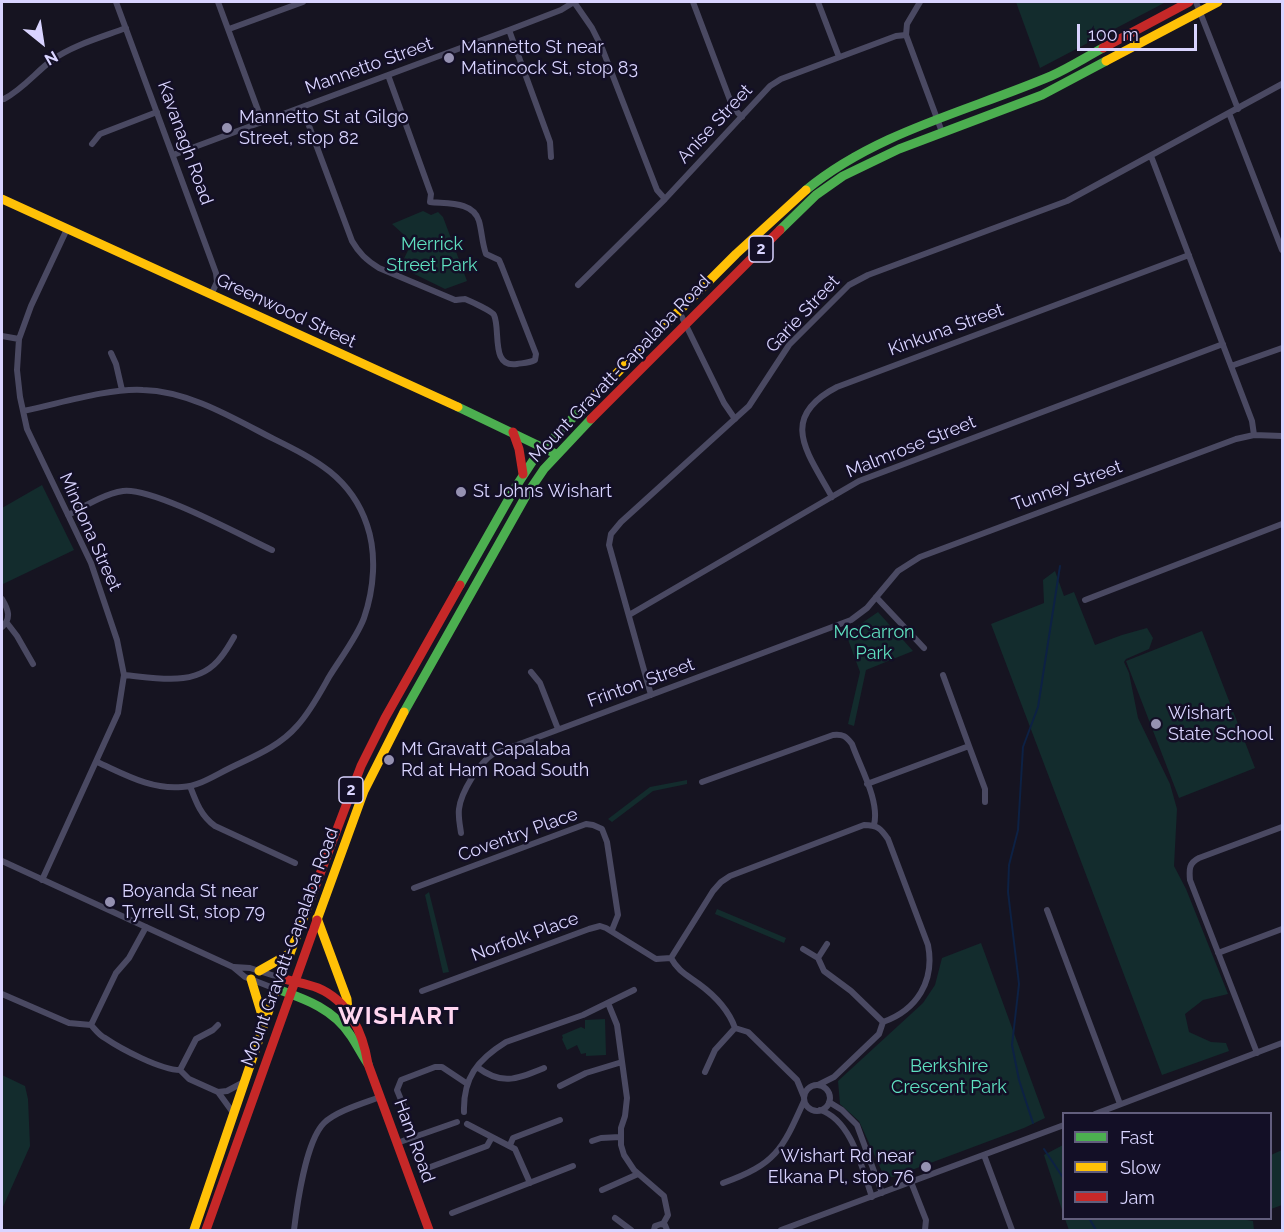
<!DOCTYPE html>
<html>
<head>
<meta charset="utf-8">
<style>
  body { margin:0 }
  #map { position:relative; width:1284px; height:1232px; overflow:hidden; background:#161421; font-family:Raleway,sans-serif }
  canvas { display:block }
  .frame { position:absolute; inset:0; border:3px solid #d9d4ff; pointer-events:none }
  .legend { position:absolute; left:1062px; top:1112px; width:210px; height:108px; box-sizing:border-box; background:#130f26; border:2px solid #625e7d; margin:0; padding:8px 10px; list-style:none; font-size:18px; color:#d9d4ff }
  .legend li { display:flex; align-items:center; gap:12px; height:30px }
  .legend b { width:30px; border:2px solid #625e7d }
  .north { position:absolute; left:12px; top:12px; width:60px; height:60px; -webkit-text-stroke:4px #130f26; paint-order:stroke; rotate:150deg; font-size:16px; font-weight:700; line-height:24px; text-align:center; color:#d9d4ff }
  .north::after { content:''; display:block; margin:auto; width:21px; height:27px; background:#d9d4ff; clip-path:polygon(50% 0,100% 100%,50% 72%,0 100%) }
  .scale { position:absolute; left:1077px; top:24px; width:120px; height:27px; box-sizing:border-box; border:3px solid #d9d4ff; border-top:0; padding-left:8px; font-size:18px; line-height:21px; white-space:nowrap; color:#d9d4ff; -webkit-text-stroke:4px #130f26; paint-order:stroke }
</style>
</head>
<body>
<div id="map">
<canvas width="1284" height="1232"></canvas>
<div class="frame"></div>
<ul class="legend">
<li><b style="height:8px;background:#4caf50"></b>Fast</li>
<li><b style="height:8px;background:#ffc107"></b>Slow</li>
<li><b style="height:8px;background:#c62828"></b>Jam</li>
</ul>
<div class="north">N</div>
<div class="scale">100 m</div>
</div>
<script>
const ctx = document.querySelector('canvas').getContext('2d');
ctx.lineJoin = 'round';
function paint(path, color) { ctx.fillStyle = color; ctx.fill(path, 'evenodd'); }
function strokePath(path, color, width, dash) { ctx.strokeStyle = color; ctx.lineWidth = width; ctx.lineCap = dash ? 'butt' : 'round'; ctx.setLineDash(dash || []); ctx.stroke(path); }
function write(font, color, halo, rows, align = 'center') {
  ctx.font = font + ' Raleway,sans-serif'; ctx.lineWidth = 5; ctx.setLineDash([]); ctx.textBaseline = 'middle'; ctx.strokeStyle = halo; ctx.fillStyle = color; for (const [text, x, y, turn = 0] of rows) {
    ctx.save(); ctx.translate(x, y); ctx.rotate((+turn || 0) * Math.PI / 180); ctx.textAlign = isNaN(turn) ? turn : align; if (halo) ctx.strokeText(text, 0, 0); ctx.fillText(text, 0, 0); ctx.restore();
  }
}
const green = new Path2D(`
  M1016,2h150l-126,66z
  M423,211l8,4 7,-3 5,5 24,64 -22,8 -45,-22 12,-25 -20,-18z
  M42,485l32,65 -71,34 -1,-3v-73z
  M1055,571l9,25 10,-4 21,53 27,-10 25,-7 6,10 -4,11 -23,10 -2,3 5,11 9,45 32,66 7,25 -3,57 12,23 42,105 -25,6 -18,14 4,18 22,10 15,1 3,8 -67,24 -171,-451 53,-21 -1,-23z
  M878,612l35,39 -47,19 -12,56 -6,-2 12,-52 -14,-38z
  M1202,631l53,137 -76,30 -53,-137z
  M687,780v4l-34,7 -41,31 -4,-3 42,-32z
  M429,892l20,80 -6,1 -18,-78z
  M717,909l69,29 -2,5 -69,-29z
  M981,943l64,175 -21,10 -131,49 -9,-1 -25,-55 -19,-17 -2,-23 85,-78 12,-18 7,-27z
  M605,1019l1,36 -20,1v-3l-5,1 -4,-9 -10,5 -5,-11 1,-1 -1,-3 19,-8 4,2v-9z
  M2,1075l23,11 3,13 2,47 -28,63z
  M1063,1145h1l-1,68 -19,-58z
  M1282,1150v55l-11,4v-54z
  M1065,1219h175l13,2 1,9h-185z`);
const stream = new Path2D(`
  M1033,1123l-14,-43 -7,-35 7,-61 -11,-92 1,-27 9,-35 5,-83 15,-40 22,-141
  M1044,1149l20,30
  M1089,1218l7,12`);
const street = new Path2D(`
  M116,2l100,271 1,9 -6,13
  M218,2l44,119
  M574,2l18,26 10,20 55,142 8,9
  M693,2l40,106 9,9
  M818,2l21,55
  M920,2l-13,22 -1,11 36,97
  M1196,2l42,107
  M229,29l74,-27
  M509,30l41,112 1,15
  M4,99c19,-10 31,-26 48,-39 21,-15 50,-23 74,-32
  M302,107l50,134c7,12 14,19 27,27l76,32c1,0 9,-1 10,-1 5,2 27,12 29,16 7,15 -4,53 23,49 6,-1 12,-1 18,-4l1,-6 -34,-87 -3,-7 -13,-6c-4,-11 -4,-22 -7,-33 -6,-20 -32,-17 -49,-19l1,-8 -43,-119
  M1229,113l53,137
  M92,144l8,-10 57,-22
  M173,155l336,-125 52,-20 13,-8
  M1151,156l101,265 2,14
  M578,285l87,-86 105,-113 11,-7 115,-43 10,-1
  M679,311l45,92 11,16
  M2,336l17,3
  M111,353l5,11 6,26
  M1231,366l51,-18
  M23,411c35,-7 85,-23 120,-21 43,1 85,25 123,45 44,22 84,39 101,90 10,29 7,64 -3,93 -7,19 -24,41 -35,59 -9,16 -19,35 -32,49 -18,21 -45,31 -69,43 -14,7 -29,17 -46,18 -31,3 -58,-13 -85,-25
  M832,497c-24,-44 -55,-79 5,-110l352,-132
  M68,515c17,-9 36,-21 55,-24 29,-4 119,45 149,59
  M876,597l48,51
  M2,599c6,10 10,19 0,28
  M1085,600l197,-76
  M629,615l230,-134 364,-137
  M7,623l10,13 16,28
  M531,672l9,11 18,46
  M124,675c33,3 74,13 97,-18 5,-6 9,-13 13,-20
  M651,695l-42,-150 2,-11 10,-12 128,-116 40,-61 60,-60 19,-10 199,-74 215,-117
  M969,746l16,43v13
  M702,782l131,-47c10,-1 13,1 19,9 8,23 28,57 22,81
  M867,784l102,-38 -26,-71
  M190,786c6,16 11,30 25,40l80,37
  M461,833c-1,-8 -3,-16 -2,-24 2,-17 20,-46 34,-55l358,-134 16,-12 31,-37 22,-14 316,-118 18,-4 28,1
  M2,861l231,106 12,10 31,12
  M42,880l76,-167 6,-38 -7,-35 -26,-77 -64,-134 -7,-32 -3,-27 2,-31 12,-33 36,-77
  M414,888l172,-64 7,1 9,4 5,13 11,73 -6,15
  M1047,910l73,194
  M803,949l15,9 9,-14
  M1218,953l64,-24
  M671,958l42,-67 8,-9 9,-6 134,-51c14,0 17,4 24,14l40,106c7,36 -11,65 -45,77l-4,12 -45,43 -16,8
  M818,958l6,13 27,20 32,31
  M234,967l16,1 31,10
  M422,991l167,-62 11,-3 6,2 50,31 15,-1c7,13 16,17 28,26 15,11 30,27 36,44l13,4 49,48 7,17
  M2,994l67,29 22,2c4,4 8,10 14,13 16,11 56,32 75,32l9,9 29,13 16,22
  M608,1003l9,22 10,73 -2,18 -4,12v17l3,10 10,15 30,26 4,19 -5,9
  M91,1025l25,-52 13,-15 17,-31
  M1257,1053l-67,-173c-1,-11 -1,-17 9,-22l83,-31
  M477,1067c25,19 40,12 67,1
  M180,1070l16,-31 17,-9 5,-5
  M705,1072l10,-22 20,-22
  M804 1098a13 13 0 1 1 26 0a13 13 0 1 1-26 0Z
  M560,1086l26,-13 36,-11
  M218,1092l9,-1 15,-8
  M829,1102l13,8 15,15 25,68
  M820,1110c32,10 42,59 52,87
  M406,1112l-9,-22 4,-10 34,-13h7l24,16
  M464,1112c-1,-34 13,-52 42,-70l77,-27 51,-25
  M1095,1114l187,-71
  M467,1124l48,25 15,34
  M592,1141l9,-3 19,-1
  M397,1143l60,-21
  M510,1145l3,-7 47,-18
  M984,1155l28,75
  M425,1169l62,-23 5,-9
  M911,1182l15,38 -1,10
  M723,1183c53,-19 59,-33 81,-82
  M602,1190l36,-16
  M452,1213l121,-47
  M615,1218l16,12
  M294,1230c3,-25 12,-89 30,-107 12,-12 40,-20 56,-26
  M654,1230l1,-4 6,-2 4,1 2,5
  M781,1230l283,-105`);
const fast = new Path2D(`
  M806,190c70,-58 163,-79 245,-114 18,-8 35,-19 52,-28
  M780,230l36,-35 27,-19 56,-27 143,-54 64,-34
  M458,407l98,47
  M460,585l55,-97 21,-32 54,-56
  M404,712l123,-218 17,-25 47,-50
  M277,989c28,10 57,20 74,47 6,9 11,19 17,28`);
const slow = new Path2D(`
  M1106,61l112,-59
  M2,199l456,208
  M590,400l146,-146 70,-64
  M317,918l30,81 1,12
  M317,920l47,-129 40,-79
  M259,971l30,-17
  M251,979l13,43
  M194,1230l77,-226 43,-114`);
const jam = new Path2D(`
  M1103,48l86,-46
  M591,419l189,-189
  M513,432l6,17 4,25
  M314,890l47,-124 24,-48 75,-133
  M281,978c12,4 25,5 37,10 31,13 45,45 50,76l61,166
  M206,1230l111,-310`);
const markers = [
  [449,58,6,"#9591b1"],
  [227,128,6,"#9591b1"],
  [461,492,6,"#9591b1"],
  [1156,724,6,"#9591b1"],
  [389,760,6,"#9591b1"],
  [110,902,6,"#9591b1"],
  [926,1167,6,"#9591b1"]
];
const shields = [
  [761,249,24],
  [351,790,24]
];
const shieldNames = [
  ["2",761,249],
  ["2",351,790]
];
const poiNames = [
  ["Mannetto St near",461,48],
  ["Matincock St, stop 83",461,69],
  ["Mannetto St at Gilgo",239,118],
  ["Street, stop 82",239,139],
  ["St Johns Wishart",473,492],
  ["Wishart",1168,714],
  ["State School",1168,735],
  ["Mt Gravatt Capalaba",401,750],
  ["Rd at Ham Road South",401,771],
  ["Boyanda St near",122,892],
  ["Tyrrell St, stop 79",122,913],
  ["Wishart Rd near",914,1157,"right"],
  ["Elkana Pl, stop 76",914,1178,"right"]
];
const streetNames = [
  ["Mannetto Street",369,66,-20],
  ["Anise Street",715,124,-47],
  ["Kavanagh Road",185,143,70],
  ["Greenwood Street",286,311,25],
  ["Garie Street",803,314,-47],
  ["Kinkuna Street",946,330,-20],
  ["Mount Gravatt-Capalaba Road",620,369,-46],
  ["Malmrose Street",911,447,-22],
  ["Tunney Street",1067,486,-20],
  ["Mindona Street",90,532,66],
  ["Frinton Street",641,683,-20],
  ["Coventry Place",518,835,-20],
  ["Norfolk Place",525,937,-20],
  ["Mount Gravatt-Capalaba Road",290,947,-70],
  ["Ham Road",414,1141,70]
];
const parkNames = [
  ["Merrick",432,245],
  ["Street Park",432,266],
  ["McCarron",874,633],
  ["Park",874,654],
  ["Berkshire",949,1067],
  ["Crescent Park",949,1088]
];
const districtNames = [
  ["WISHART",399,1017]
];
paint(green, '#132c2d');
strokePath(stream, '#0d2144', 2);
strokePath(street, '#4a4962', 6);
strokePath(fast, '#4caf50', 9);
strokePath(slow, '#ffc107', 9);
strokePath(jam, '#c62828', 9);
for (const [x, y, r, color] of markers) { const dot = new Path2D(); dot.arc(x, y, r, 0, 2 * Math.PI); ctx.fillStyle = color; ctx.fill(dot); strokePath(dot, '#130f26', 2); }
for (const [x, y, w] of shields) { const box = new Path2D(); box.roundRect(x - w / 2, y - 13, w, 26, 4.5); ctx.fillStyle = '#130f26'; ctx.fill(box); strokePath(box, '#d9d4ff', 1.5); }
write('bold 16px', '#d9d4ff', null, shieldNames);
write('18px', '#d9d4ff', '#130f26', poiNames, 'left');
write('18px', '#d9d4ff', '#130f26', streetNames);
write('18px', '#5fe0c0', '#130f26', parkNames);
ctx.letterSpacing = '1.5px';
write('bold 24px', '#ffd6f0', '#130f26', districtNames);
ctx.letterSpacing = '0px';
</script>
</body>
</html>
